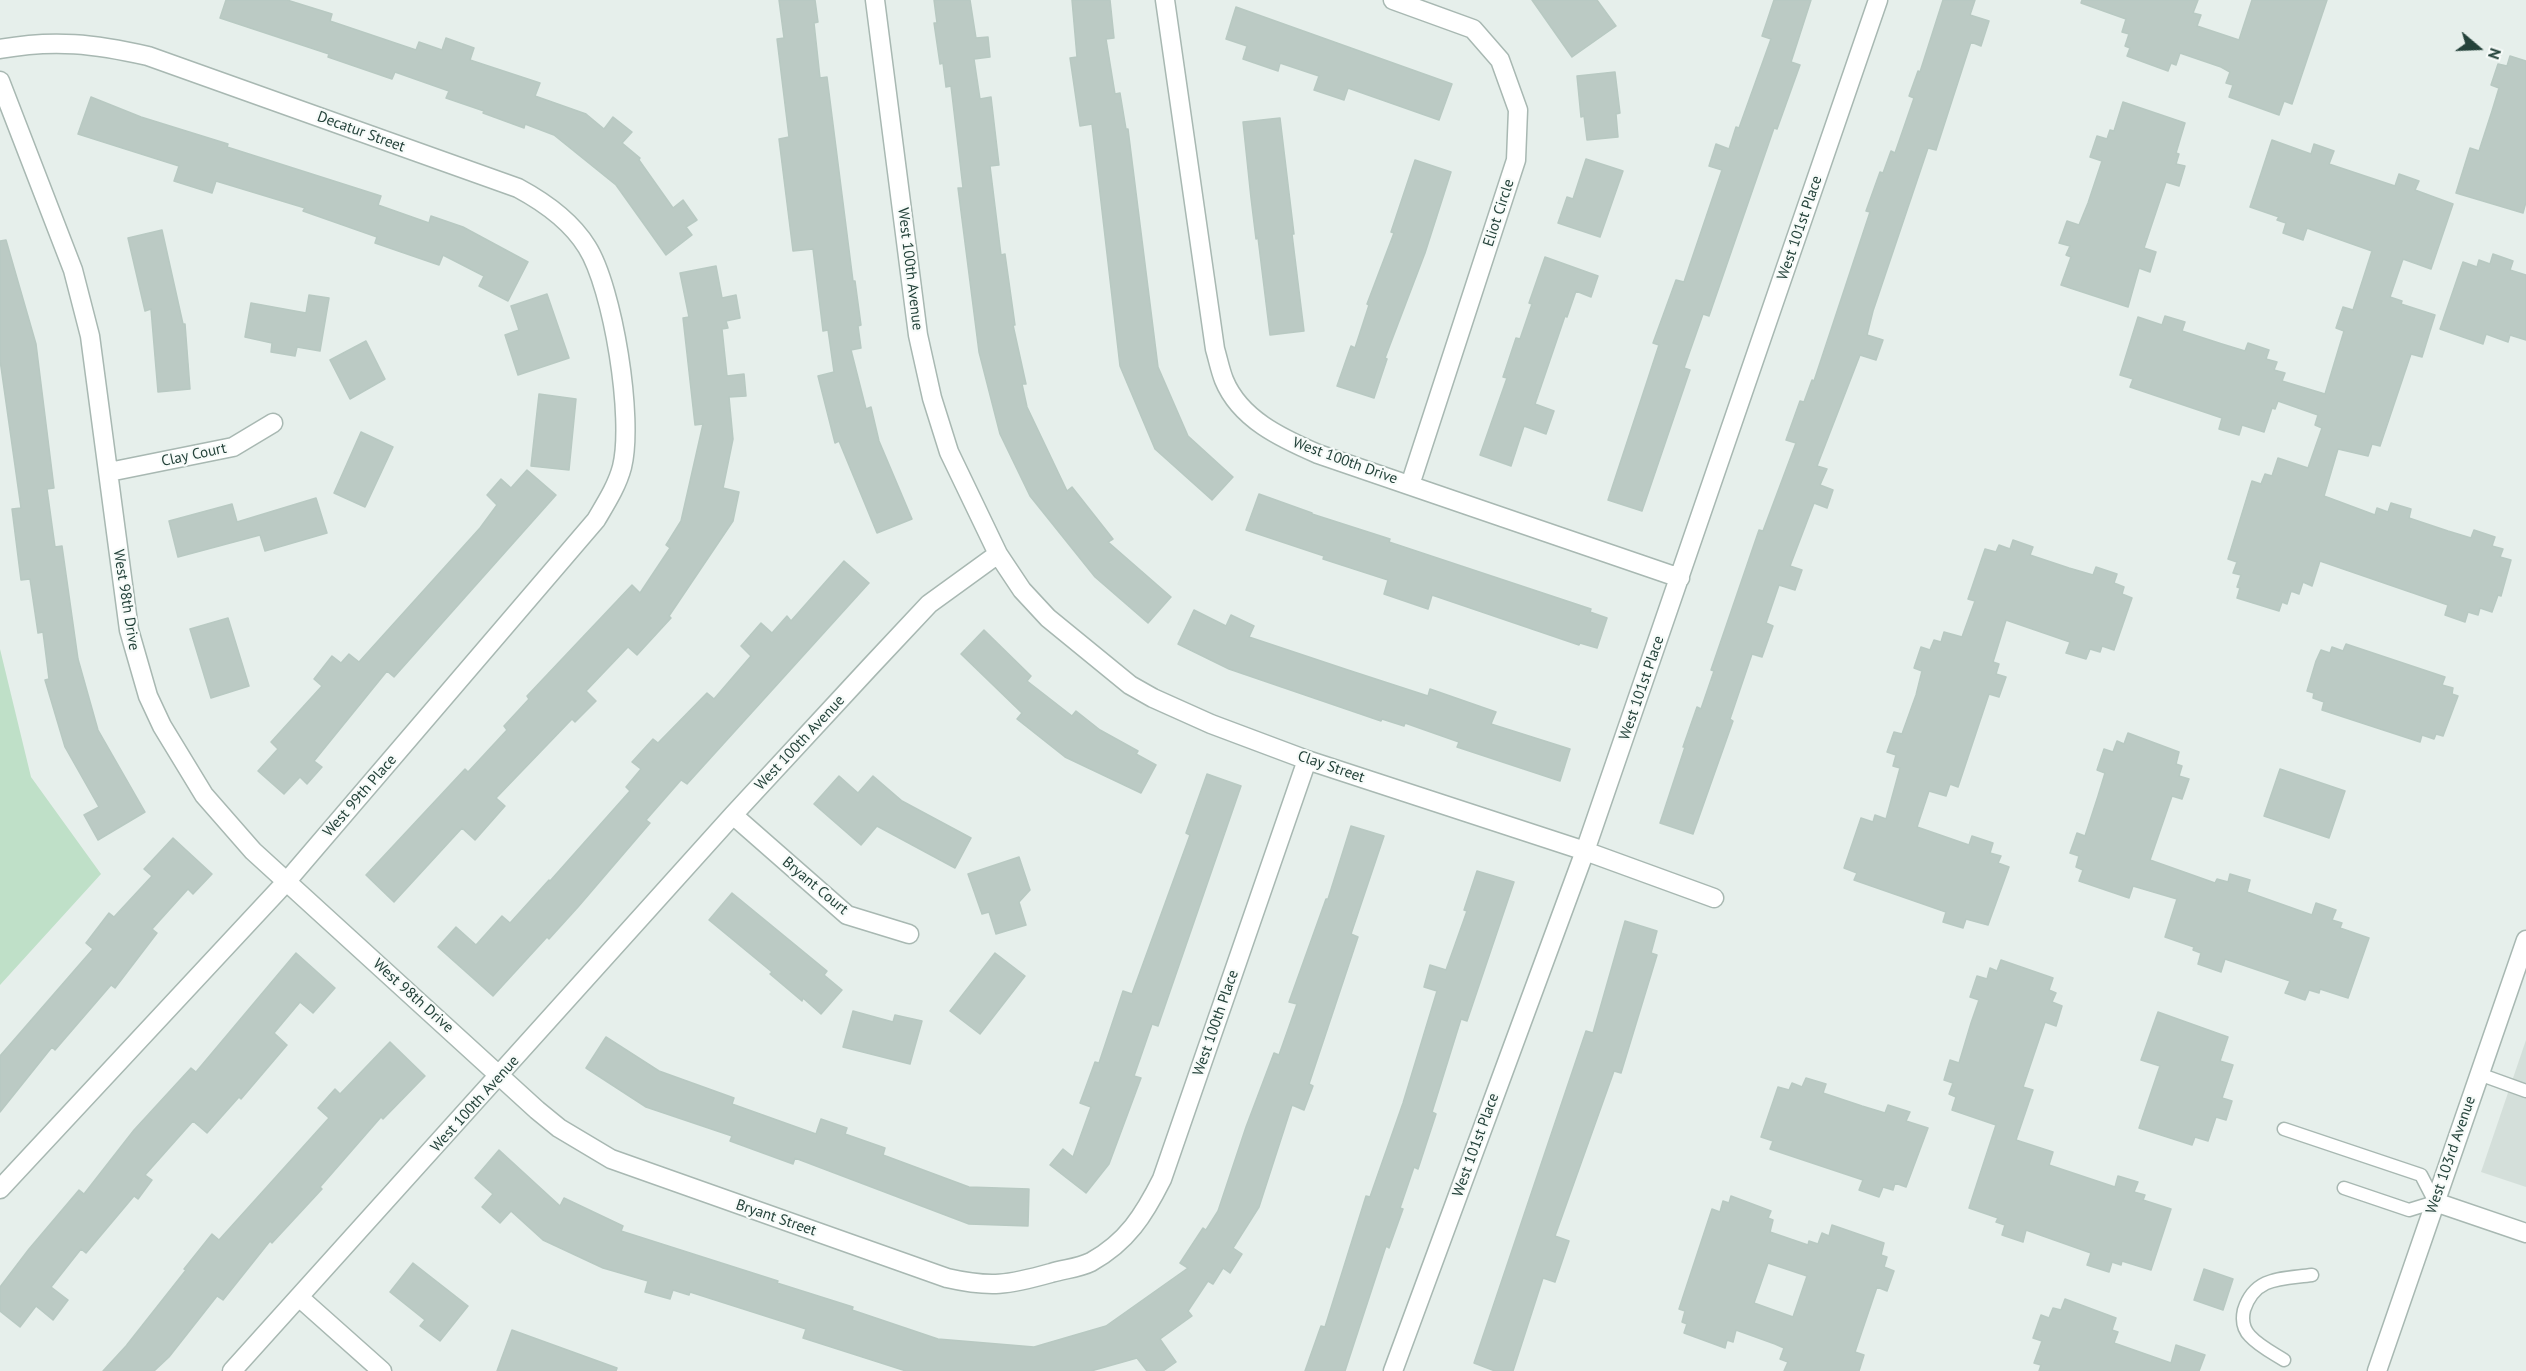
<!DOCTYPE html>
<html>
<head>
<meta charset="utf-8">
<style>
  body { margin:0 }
  #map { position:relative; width:2526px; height:1371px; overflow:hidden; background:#e6efeb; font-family:"PT Sans",sans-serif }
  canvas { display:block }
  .north { position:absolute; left:2448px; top:18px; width:60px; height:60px; -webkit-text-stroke:4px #f7fbf9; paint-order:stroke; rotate:109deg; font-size:16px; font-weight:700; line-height:24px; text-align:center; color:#24423a }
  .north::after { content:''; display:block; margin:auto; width:21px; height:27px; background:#24423a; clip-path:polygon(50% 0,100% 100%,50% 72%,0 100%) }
</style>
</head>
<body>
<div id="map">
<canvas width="2526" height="1371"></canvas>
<div class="north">N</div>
</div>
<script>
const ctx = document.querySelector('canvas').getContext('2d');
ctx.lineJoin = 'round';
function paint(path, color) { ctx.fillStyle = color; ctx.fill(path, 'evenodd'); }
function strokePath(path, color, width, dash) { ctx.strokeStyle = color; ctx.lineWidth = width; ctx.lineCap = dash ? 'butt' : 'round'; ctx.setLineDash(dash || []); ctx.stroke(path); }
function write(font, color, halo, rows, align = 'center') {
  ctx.font = font + ' "PT Sans",sans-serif'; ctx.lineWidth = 4.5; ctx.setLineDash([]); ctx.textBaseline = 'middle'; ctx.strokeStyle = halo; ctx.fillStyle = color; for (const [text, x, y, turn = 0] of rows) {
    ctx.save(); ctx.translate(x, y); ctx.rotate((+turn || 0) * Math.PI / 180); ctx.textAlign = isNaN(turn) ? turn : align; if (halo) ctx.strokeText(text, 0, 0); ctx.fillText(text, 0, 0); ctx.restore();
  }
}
const built = new Path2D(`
  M2526,1040v147l-45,-15z`);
const green = new Path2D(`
  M0,649l31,128 70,97 -101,111z`);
const building = new Path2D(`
  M226,0h61l45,14 -2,7 86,29 3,-8 23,8 4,-12 28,10 -4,12 70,23 -5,13 51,18 18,15 9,-12 19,15 -10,11 18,15 -1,2 34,48 10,-8 14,20 -11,7 6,8 -26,20 -50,-70 -62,-50 -29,-11 -1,4 -41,-15 1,-2 -38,-13 3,-7 -54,-19 -3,7 -64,-22 1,-3 -109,-36z
  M779,0h36l3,22 -4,1 6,55 7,-1 26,204h2l6,44 -3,1 3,22 -10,2 15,59 5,-2 8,34 33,78 -35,14 -38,-92 -4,2 -17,-67 16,-4 -6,-42 -5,1 -10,-82 -20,2 -14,-112 10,-2 -12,-98 7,-1z
  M934,0h36l6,38 12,-1 2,20 -16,2 6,40 11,-2 8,68 -9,1 11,89 4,-1 10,71h-2l13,59h-4l5,23 40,84 5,-4 41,52 -5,3 63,55 -23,26 -53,-46 -65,-81 -30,-62 -21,-82 -21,-164h5l-12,-102 -5,1 -3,-24 -3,1 -6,-41h3z
  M1072,0h38l4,38 -8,1 9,55 5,-1 6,36h2l30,238 30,69 45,41 -21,23 -57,-51 -35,-83 -28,-242 -12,2 -10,-68 7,-1z
  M1532,0h65l19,26 -44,31z
  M1774,0h37l-20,62 9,3 -23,64 -3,-1 -65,188 -6,-2 -19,54 6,2 -48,141 -34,-11 51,-155 -6,-2 23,-63 8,2 38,-112 -13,-4 7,-22 13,5 7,-22 3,1 32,-89 -9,-3z
  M1943,0h32l-5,15 19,6 -8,25 -10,-4 -35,108 -8,-2 -55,163 -6,24 16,5 -7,20 -16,-5 -43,111 10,3 -7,16 13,5 -6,18 -13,-5 -24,63 12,4 -7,20 -16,-5 -13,38 7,3 -11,31 -10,-3 -22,65 3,2 -40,113 -33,-11 25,-76h-2l14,-40 4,2 13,-38 -3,-1 48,-140 4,1 33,-88 -10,-3 14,-39 4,1 8,-22 2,1 56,-169 -4,-1 14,-39 3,1 8,-22 4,2 19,-55 -5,-2 9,-25 2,1z
  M2082,0h116l-5,13 8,2 -4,11 42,14 13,-40h75l-35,104 -8,-3 -5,14 -50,-18 4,-12 -7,-2 4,-11 -9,-5 -41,-14 -4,12 -5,-2 -3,8 -41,-15 3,-8 -5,-2 4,-12 -7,-2 4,-13 -45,-16z
  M1236,7l216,77 -13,36 -91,-32 -4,12 -30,-10 5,-14 -39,-13 -2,8 -35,-12 4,-13 -21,-7z
  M2510,56l16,5v141l-3,11 -67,-20 14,-45 9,3 13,-40 7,-23 -8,-3 7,-21 9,2z
  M1615,72l5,41 -4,1 2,23 -31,3 -3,-24 -3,1 -4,-41z
  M91,97l50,20 87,27 -1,3 154,49 -3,9 51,18 2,-7 32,11 65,35 -20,39 -29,-15 5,-10 -41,-21 -4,10 -64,-22 2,-6 -74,-26 2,-3 -89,-27 -4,12 -38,-12 5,-15 -101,-32z
  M2123,102l62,21 -9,30 3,1 -3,10 9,2 -6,20 -13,-4 -22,66 12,4 -6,20 -11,-4 -11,39 -67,-22 10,-28 -5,-2 4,-9 -11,-3 8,-22 12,4 9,-22 14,-42 -12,-4 7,-21 10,3 3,-9 4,1z
  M1280,118l14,116h-2l12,97 -34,4 -12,-97 -2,1 -5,-41 -8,-76z
  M2272,140l39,14 3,-10 20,7 -5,13 66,22 4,-12 20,7 -4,9 38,14 -22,65 -28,-10 -13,38 12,4 -1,3 34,11 -13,42 -11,-3 -31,92 -8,-2 -4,12 -30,-7 -14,47 51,19 2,-7 11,4 3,-9 20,6 -2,9 39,13 23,7 3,-8 21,7 -3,9 11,3 -3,8 11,3 -10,36 -3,-1 -6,17 -12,-4 -2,7 -10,-3 -3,10 -20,-7 3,-10 -128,-44 -8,25 -9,-4 -4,12 -8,-3 -4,13 -5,-2 -3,9 -42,-13 3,-10 -3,-1 4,-12 -8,-2 4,-11 -9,-3 24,-78 9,3 4,-10 7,2 6,-18 30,10 14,-40 -7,-3 3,-10 -40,-14 -3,8 -3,-1 -8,24 -22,-7 -3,10 -20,-6 3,-11 -92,-31 3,-8 -13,-4 18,-58 24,8 3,-9 20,6 -3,9 40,13 23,7 3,-8 21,7 -3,9 11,3 -3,8 11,3 -3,8 43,13 19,-63 -8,-3 7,-21 10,3 19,-59 -65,-23 -4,12 -20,-7 3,-10 -9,-3 2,-3 -29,-10z
  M1586,159l37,12 -23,66 -42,-14 9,-26 6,2z
  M1415,160l36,12 -26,81 -40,105 2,1 -13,39 -37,-12 14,-40 4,2 14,-43 -2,-1 27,-71 -3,-1z
  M162,230l21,94h2l5,65 -32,3 -7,-83 -6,2 -17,-73z
  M6,240l30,104 18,144 -7,1 8,58 7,-1 16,113 20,71 47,82 -47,28 -14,-25 15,-8 -34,-60 -20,-67 4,-1 -6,-47 -5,1 -8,-54 -9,1 -9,-71 9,-1 -21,-148v-119z
  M2493,254l20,7 -3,9 16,5v65l-16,-5 -2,7 -22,-8 -3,10 -43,-15 23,-67 14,5 2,-7 11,4z
  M1545,257l53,19 -7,21 -15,-6 -9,26 -2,-1 -30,88 19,7 -8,23 -22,-8 -13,40 -31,-11 27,-77 -4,-1 13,-39 4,1 12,-35 -3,-1z
  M716,266l6,32 14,-3 4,23 -14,3 2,7 -6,1 5,47 17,-2 2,22 -17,1 4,42 -10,49 16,4 -6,29 -64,95 2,2 -34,37 -9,-8 -42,44 10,10 -21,21 -3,-3 -76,79 9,8 -30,34 -13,-12 -68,74 -28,-27 99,-106 3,3 39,-42 -3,-4 25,-27 -2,-3 105,-111 8,8 30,-45 -4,-3 15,-24 22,-97 -8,1 -12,-107 6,-1 -9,-44z
  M547,294l22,64 -51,17 -13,-40 14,-5 -8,-24z
  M309,295l20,3 -9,53 -23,-4 -2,9 -24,-4 1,-9 -27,-6 6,-34 55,10z
  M366,341l19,38 -35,20 -20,-39z
  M539,394l37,5 -7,71 -38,-4z
  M361,432l32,15 -28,60 -31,-14z
  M527,470l29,25 -162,182 -7,-6 -73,90 8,6 -15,17 -7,-7 -16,17 -26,-23 20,-22 -7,-7 51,-56 -8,-7 18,-23 9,7 8,-9 10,8 121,-134 17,-23 -10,-10 14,-16 10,9z
  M1259,494l53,19v1l78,25 -1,3 202,67 -1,3 17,6 -10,30 -17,-5 -1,2 -147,-50 -4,14 -44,-15 4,-14 -65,-21 1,-3 -78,-26z
  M316,498l11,35 -62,18 -5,-16 -82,22 -9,-36 63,-17 5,18z
  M2013,540l20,7 -3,8 39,13 24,7 3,-8 21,7 -3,9 10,4 -2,7 10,4 -18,52 -12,-4 -2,6 -10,-3 -4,10 -20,-6 4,-11 -64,-22 -13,42 6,2 -3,10 10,3 -7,20 -10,-3 -31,93 -8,-3 -4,12 -17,-5 -12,36 52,18 3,-9 21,7 -3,10 11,3 -3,7 11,4 -21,58 -22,-6 -3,9 -20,-6 3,-10 -92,-32 3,-7 -13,-5 17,-50 12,4 2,-7 11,4 14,-51 -7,-2 3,-11 -9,-3 7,-20 8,2 14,-39 6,-24 -8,-3 7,-21 9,3 4,-10 7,2 3,-10 18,5 13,-36 -7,-2 17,-50 11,3 3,-7 11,4z
  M844,561l25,22 -182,201 -6,-4 -35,40 4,3 -72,84 -29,32 -2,-2 -54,59 -55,-49 18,-20 20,18 26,-29 8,7 39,-43 1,1 80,-90 -4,-4 15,-18 -9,-7 21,-23 5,4 49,-50 7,6 37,-43 -10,-10 20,-23 11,10 15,-17 4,5z
  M1194,610l32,16 5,-11 23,11 -5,11 99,33 80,26 2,-7 66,23 -5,12 79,25 -10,32 -103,-34 2,-5 -54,-19 -1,3 -22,-7 -1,2 -152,-52 -51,-25z
  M228,618l21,68 -38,12 -21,-69z
  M984,630l47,46 -4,5 45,35 4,-5 24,19 38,21 -2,3 20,11 -15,28 -76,-36 -48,-38 5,-6 -61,-59z
  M2346,644l99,33 -3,8 11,3 -1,6 6,2 -15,40 -7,-2 -2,5 -12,-4 -2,7 -98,-32 2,-8 -11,-4 1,-5 -7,-2 9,-30 5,-11 9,3 2,-6 11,4z
  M2128,733l51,19 -3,12 6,2 -3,10 10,3 -7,20 -10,-3 -22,64 65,23 2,-4 11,3 2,-8 20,6 -3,12 65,23 4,-12 20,7 -4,10 10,3 -2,5 29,10 -21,60 -28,-9 -1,4 -10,-3 -4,10 -20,-7 5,-12 -65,-22 -4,13 -23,-8 3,-11 -8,-3 1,-3 -29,-10 12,-38 -44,-13 -4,12 -50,-17 4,-11 -7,-3 3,-11 -9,-3 7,-20 8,3 13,-40 7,-23 -8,-3 7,-21 9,3 4,-11 7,3z
  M2280,769l65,22 -16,47 -65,-22z
  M1207,774l34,12 -83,240 -6,-2 -18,52 7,2 -32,86 -23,29 -36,-28 13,-16 10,8 18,-50 -11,-4 15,-41 4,1 24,-72 9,3 58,-159 -4,-2z
  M839,776l19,17 15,-17 29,25 69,37 -16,30 -78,-42 -16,19 -47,-41z
  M1351,826l33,10 -33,98 7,3 -49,147 4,2 -9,24 -12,-5 -33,102 -26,41 9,6 -12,19 -7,-5 -10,16 -5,-3 -20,30 4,5 -32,23 16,23 -13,9h-16l-10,-13 -46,13h-185l-103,-33 3,-9 -116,-37 -1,3 -16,-5 -3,9 -25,-7 3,-11 -45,-13 -60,-28 -32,-29 -11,12 -18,-16 11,-13 -18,-16 24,-28 61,56 4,-8 59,28 -2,5 157,50 -1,2 76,24 -1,3 86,29 96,8 72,-21 82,-58 -8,-5 23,-35 3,2 12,-19 28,-84 28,-74 5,2 18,-51 -8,-2 37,-103h2z
  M173,838l39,36 -19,20 -5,-5 -36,40 5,4 -42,55 -4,-3 -56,65 -3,-3 -52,65v-56l93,-107 -7,-6 23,-30 5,4 38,-41 -8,-7z
  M1019,857l11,33 -11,12 7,23 -30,9 -7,-22 -7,2 -14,-40z
  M1477,871l37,11 -47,139 -6,-2 -29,93 4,2 -18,55 -4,-2 -14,41 3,1 -14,39 -3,-2 -41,125h-40l16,-45 4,1 41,-131 4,1 33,-94 34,-112 -13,-4 6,-22 16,5 21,-59 -3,-1z
  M732,893l95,78 -3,4 18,15 -21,24 -18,-16 -1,3 -32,-27 2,-2 -63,-52z
  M1625,921l32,10 -6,22 6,2 -36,118 -7,-2 -59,165 14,5 -14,41 -12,-4 -30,93h-18l-21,-8 112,-332 7,2z
  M296,953l39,35 -22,25 -13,-11 -26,31 13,12 -46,54 -2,-2 -32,36 -14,-12 -48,54 7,5 -14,19 -4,-3 -48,57 -5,-4 -30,38 17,13 -15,20 -17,-14 -16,21 -20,-16v-24l29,-38 50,-59 5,4 50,-64 57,-62 5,4z
  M995,953l30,23 -45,58 -30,-23z
  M2001,960l52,18 -4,12 7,3 -4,9 10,4 -6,20 -11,-4 -22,65 10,3 -17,50 37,12 -4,13 66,22 3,-11 20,6 -4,10 11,3 -2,5 28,9 -20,61 -29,-9 -1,4 -9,-3 -3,10 -22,-7 4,-12 -65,-23 -3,12 -21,-7 3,-10 -9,-3 2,-4 -29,-10 27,-83 -44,-15 4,-13 -7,-3 4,-11 -9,-3 6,-20 9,3 12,-40 8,-23 -9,-3 7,-21 10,3 3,-11 7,3z
  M853,1011l40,11 2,-7 27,6 -12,43 -67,-17z
  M2158,1012l70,25 -8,24 13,4 -11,33 10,3 -6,19 -10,-3 -8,24 -13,-4 -3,8 -53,-17 21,-62 -19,-6z
  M606,1037l53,34 75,27 -2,6 84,30 5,-15 26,9 -2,6 40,14 -2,7 86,32 60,2 -1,37 -59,-2 -174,-66 -2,6 -63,-23 2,-5 -86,-29 -60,-39z
  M390,1042l35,34 -42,43 -2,-2 -61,70 2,2 -50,54 -2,-2 -47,59 -6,-4 -48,61 -15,14h-51l23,-25 60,-76 -2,-1 28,-35 7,6 110,-122 -11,-10 17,-19 5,5z
  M1806,1078l20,6 -3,9 39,13 23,7 3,-8 22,7 -4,9 22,7 -22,59 -11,-4 -2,7 -10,-3 -4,10 -20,-7 4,-10 -93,-31 3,-8 -12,-4 17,-50 11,3 3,-7 10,4z
  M1731,1196l40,15 -3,7 5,2 -3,12 38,13 1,-4 9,3 4,-11 7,3 3,-11 52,18 -3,12 6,2 -3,10 10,4 -7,20 -10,-4 -22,65 9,3 -5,16h-75l4,-9 -8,-3 4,-11 -9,-4 -39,-14 -3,12 -6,-2 -2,8 -41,-15 3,-9 -5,-2 3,-11 -6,-2 33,-100 8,3 3,-11 6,2zM1768,1263l39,13 -14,41 -39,-14z
  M413,1263l55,43 -28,35 -20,-15 5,-6 -35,-28z
  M2204,1269l29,10 -10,31 -29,-10z
  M2065,1299l51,19 -4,12 6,2 -4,11 57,20 5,-18 29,10 -6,16h-160l2,-6 -7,-2 8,-22 -9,-3 8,-23 8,3 4,-10 8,2z
  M512,1330l105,38 -1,3h-119z`);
const service = new Path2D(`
  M2479,1074l47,17
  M2284,1129l137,46 14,27 -26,8 -65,-22
  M2284,1360c-11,-7 -25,-14 -34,-24 -7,-7 -8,-17 -6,-26 11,-34 38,-31 68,-35`);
const minor = new Path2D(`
  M875,0l43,335 14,63 17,54 49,102 24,36 26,28 82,67 23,13 58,26 96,36 278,91 129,47
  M1165,0l50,349c3,10 5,21 9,31 16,39 57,58 94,74l362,124
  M1393,0l80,29 27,31 18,50 -2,50 -106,325
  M0,49c54,-10 95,-5 148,7l370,132c26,14 53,33 69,59 26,41 47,172 35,220 -5,19 -16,36 -26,53l-309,361 -287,308
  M0,81l73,189 17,66 39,294 19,66 14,30 42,69 49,56 284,259 22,18 52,31 336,119c44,10 61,7 104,-5 13,-4 28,-5 40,-11 36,-20 53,-47 71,-83l145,-419
  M109,472l124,-25 40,-24
  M733,815l114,100 62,19
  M2435,1202l91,31
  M300,1298l82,73
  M232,1371l501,-556 136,-147 60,-64 69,-50
  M1393,1371l192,-520 293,-851
  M2377,1371l149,-431`);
const streetNames = [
  ["Decatur Street",361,132,20],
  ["Eliot Circle",1499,213,-72],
  ["West 101st Place",1800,228,-71],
  ["West 100th Avenue",910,269,83],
  ["Clay Court",194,455,-12],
  ["West 100th Drive",1345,461,20],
  ["West 98th Drive",126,600,81],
  ["West 101st Place",1642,688,-71],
  ["West 100th Avenue",800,743,-47],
  ["Clay Street",1331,767,19],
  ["West 99th Place",360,796,-49],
  ["Bryant Court",815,886,40],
  ["West 98th Drive",413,996,42],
  ["West 100th Place",1216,1023,-71],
  ["West 100th Avenue",475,1104,-48],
  ["West 101st Place",1476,1145,-70],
  ["West 103rd Avenue",2451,1155,-71],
  ["Bryant Street",776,1218,19]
];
paint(built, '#d4dfda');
paint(green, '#bfe0c8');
paint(building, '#bbcac4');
strokePath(building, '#b8c9c2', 1.5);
strokePath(service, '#a8b8b2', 15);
strokePath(minor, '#a8b8b2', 21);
strokePath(service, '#fff', 12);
strokePath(minor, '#fff', 18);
write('15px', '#24423a', '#f7fbf9', streetNames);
</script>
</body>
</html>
